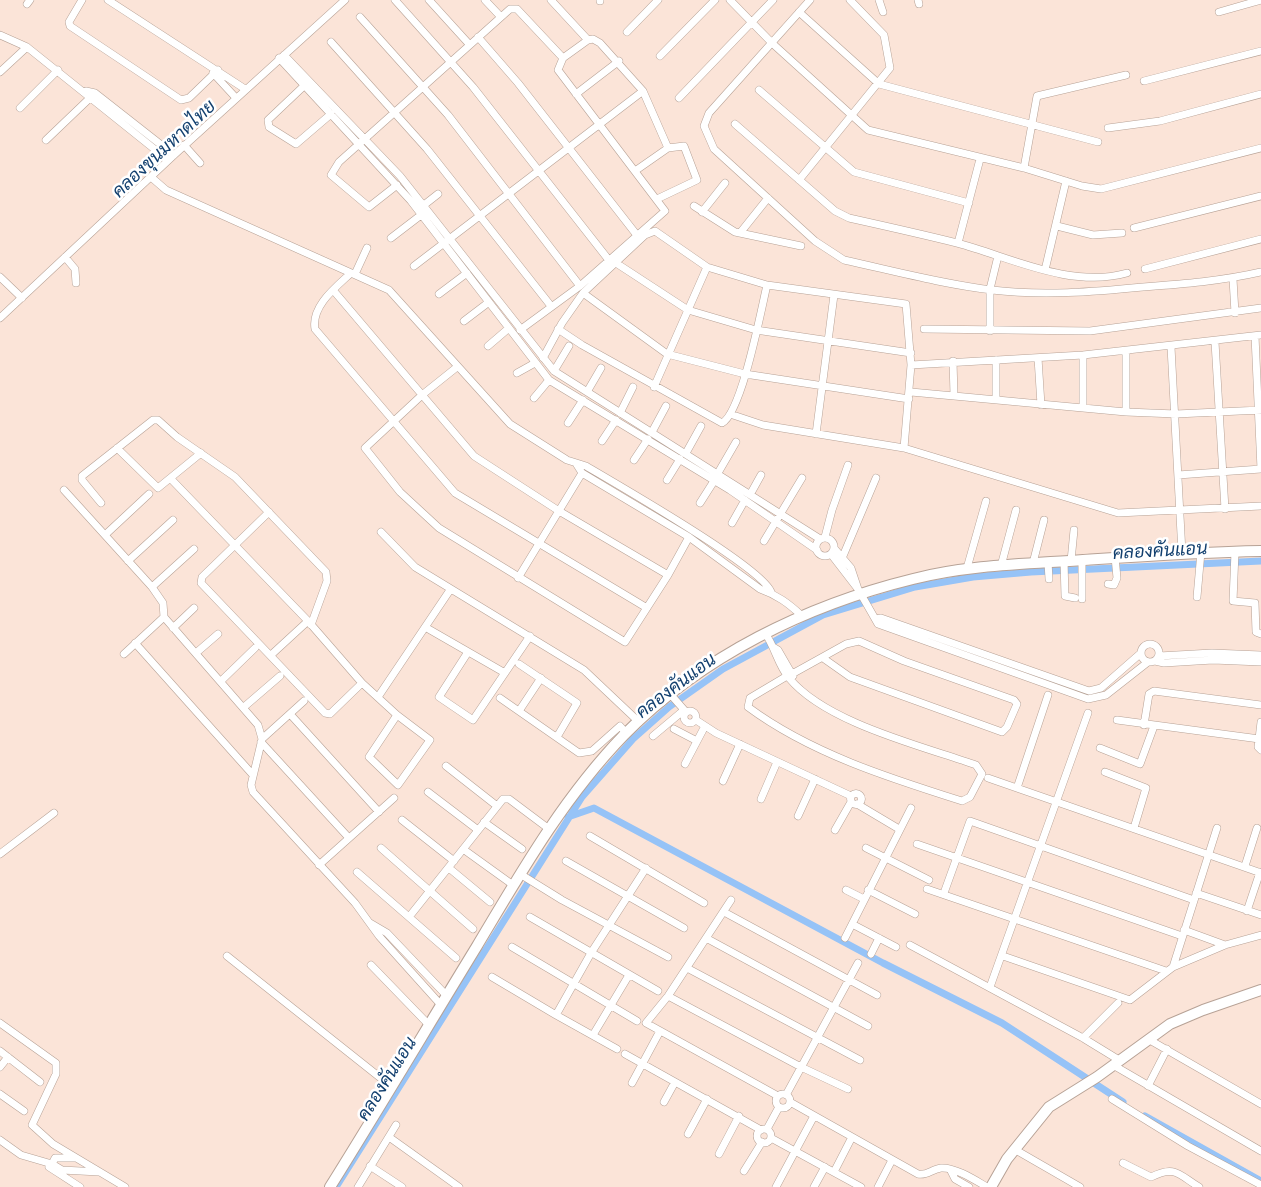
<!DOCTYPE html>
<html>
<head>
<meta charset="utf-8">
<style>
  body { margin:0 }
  canvas { display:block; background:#fbe4d8 }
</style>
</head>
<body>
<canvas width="1261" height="1187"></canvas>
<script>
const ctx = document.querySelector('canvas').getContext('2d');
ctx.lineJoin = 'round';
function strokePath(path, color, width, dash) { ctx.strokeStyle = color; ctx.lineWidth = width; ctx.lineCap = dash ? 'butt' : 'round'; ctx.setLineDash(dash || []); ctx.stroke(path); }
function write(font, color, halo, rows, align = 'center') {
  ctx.font = font + ' Mulish,Sarabun,sans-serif'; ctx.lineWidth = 5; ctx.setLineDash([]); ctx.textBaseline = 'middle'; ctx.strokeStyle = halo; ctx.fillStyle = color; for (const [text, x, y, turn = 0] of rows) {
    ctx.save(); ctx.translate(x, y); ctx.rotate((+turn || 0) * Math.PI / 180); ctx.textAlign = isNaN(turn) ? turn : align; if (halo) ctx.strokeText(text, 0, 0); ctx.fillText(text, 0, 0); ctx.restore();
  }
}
const canal = new Path2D(`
  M568,817l26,-9 289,155 119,60 121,79
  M1145,1116l116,65
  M336,1187l246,-390 51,-58 36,-32 54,-38 100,-54 92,-28 58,-10 58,-5 230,-11`);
const street = new Path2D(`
  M82,0l-13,22 1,4 111,74 8,-2 29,-28
  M108,0l137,89
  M395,0l78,87 135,172
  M429,0l40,44
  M485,0l16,17
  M551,0l37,40
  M730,0l43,44 95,86 156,38 58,18 19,3 160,-41
  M810,0l-101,113 -5,13 10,23 101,92 29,19c50,11 98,24 148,30 50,6 101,2 151,-3 40,-3 79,-6 118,-15
  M879,0l4,12
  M918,0l1,4
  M600,1v-1
  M27,4l3,-4
  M799,12l80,72 219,58
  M1219,12l42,-12
  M360,17l88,98 132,171
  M627,32l31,-32
  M0,35l27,12 141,113
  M478,37l40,46 118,151
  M331,42l96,107 124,157
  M284,55l116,121 154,195 266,168
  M660,56l55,-56
  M279,58l132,143 138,179 181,110 87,60
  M0,72l27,-25
  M213,73l23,25
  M1144,81l117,-30
  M306,84l-38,36 1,7 27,17 35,-30
  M759,90l95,82 115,31
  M86,91l9,2 79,62
  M576,94l43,-33
  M679,98l94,-98
  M20,108l38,-38
  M735,124l100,87 14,7c36,8 72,16 108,25 53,14 113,46 170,30
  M1108,128l52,-7 101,-27
  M46,140l45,-43
  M184,145l16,18
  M1024,168l13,-72 89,-21
  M635,171l33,-23 16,-2 13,34 -40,19
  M151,177l15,13 223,100 121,134 57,36 19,6c30,18 176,101 185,126
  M799,180l91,-112 -6,-33 -34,-35
  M397,185l-28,22 -38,-32 8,-13 171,-153h7l46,49
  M424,205l14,-11
  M694,206l41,26 66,14
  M702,212l23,-29
  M1057,226l36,9 29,-2
  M1134,228l127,-32
  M740,233l28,-35
  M391,238l30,-23
  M958,243l22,-84
  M65,257l10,12 1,14
  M616,263l72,47 68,20 155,23
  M414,266l229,-175
  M1145,269l116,-30
  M1045,270l21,-89
  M351,273c-15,14 -40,33 -36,56l140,164 192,115
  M355,274l12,-26
  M0,277l22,21
  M1233,279l2,34
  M333,290l141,166 85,55 109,64
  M583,293l84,61 78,20 164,25
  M439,294l28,-21
  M0,318l174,-163 171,-155
  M464,321l25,-19
  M558,329l24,16 140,78c20,-11 39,-113 45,-138
  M924,329l166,2 171,-23
  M520,330l60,-44 85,-75 -107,-141 5,-12 25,-18 5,-1 7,4 43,48 25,57
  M990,331v-42l8,-33
  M1255,336l6,133
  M1215,342l10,167
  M488,346l21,-18
  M1171,347l11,206
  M1126,351v61
  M1083,355v52
  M543,358l19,-35 21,-30 62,-58 10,-4 52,36 60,18 139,19 5,61 -7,83
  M1038,358l3,47
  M953,361l1,34
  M911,365l172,-10 178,-20
  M457,367l-35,28 -57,53 35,44 39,36 186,114 43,-67 21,-38
  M554,371l15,-25
  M517,373l18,-10
  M654,387l53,-120
  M587,392l14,-24
  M911,392l215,20 50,2 85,-4
  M534,398l15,-18
  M996,399v-39
  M620,413l13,-26
  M730,414l33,11 141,23 214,65 143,-7
  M568,423l15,-23
  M652,432l14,-26
  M816,434l18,-139
  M602,441l14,-21
  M117,448l41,40 43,-35
  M686,453l15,-27
  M634,460l14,-21
  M577,465l5,8 107,64 71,52c17,6 28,14 41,26
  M718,473l18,-31
  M1178,475l83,-6
  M171,479l137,142 54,62 35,32 33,25 -32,45 -29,-28 28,-42
  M667,480l13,-21
  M64,490l88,97 11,16 1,14 94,108 4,14 -11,46 2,7 102,111 24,33 62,69
  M751,493l10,-18
  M101,503l-19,-23v-4l71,-56h5l19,17 58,40 91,95 1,9 -16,44
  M700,503l14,-22
  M269,512l-67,65 -1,6 124,130 5,1 32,-31
  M732,523l13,-23
  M381,532l34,35 169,103 55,52
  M105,535l44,-41
  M825,537l7,-27 16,-45
  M816 547a9 9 0 1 1 18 0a9 9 0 1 1-18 0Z
  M764,541l38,-63
  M834,548l17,20 7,21
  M1235,552l-2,49 22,2 1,29 5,2
  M831,554l27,35 20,35 210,75 18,-4 42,-33
  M843,556l33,-78
  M1082,560v39
  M128,561l45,-41
  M1064,561l1,35 10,2
  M1071,561l3,-31
  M1048,562l1,17
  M1033,563l11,-43
  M1001,566l15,-56
  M967,568l19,-67
  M518,578l64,-105
  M1108,584l6,1 3,-7 -2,-21
  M152,587l42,-38
  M1197,597l4,-45
  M876,619l5,-1 208,73 12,-3 40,-35
  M425,627l80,46
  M173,628l21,-20
  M765,633c10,14 13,32 24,45 37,45 133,68 187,87l6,9 -12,23 -8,4c-73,-23 -152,-48 -214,-94l2,-9 37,-22
  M135,643l118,132
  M1141 653a9 9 0 1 1 18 0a9 9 0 1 1-18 0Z
  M773,647l5,3 15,26
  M468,652l-29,45 34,23 57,-84
  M196,653l22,-19
  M124,654l40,-37
  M271,655l37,-34
  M1159,656l53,-3 49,2
  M1155,661l9,2 49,-3 48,2
  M519,664l58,39 -20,34
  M792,674l54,-30 13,-3 45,20 110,39 3,4 -10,23 -5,5 -152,-55 -27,-19
  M221,681l34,-33
  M671,695l15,17
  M378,697l72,-107
  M500,698l79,55 13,-2 28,-25 6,7
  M244,707l36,-31
  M684 717a6 6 0 1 1 12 0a6 6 0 1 1-12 0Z
  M519,711l22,-33
  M290,714l89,98
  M696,720l20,13 135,63
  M1117,720l135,18 7,1 -1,8 3,3
  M1144,725l5,-31 5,-3 107,14
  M674,729l23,12
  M653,736l31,-26
  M262,739l42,-38
  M1259,739l2,-17
  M261,742l88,96
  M1100,748l40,16 14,-38
  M685,764l20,-38
  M446,766l51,40
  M1105,772l41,16 -12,40
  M988,778l273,95
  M723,781l17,-37
  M1017,788l31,-93
  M428,792l50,38
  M850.5 799a5.5 5.5 0 1 1 11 0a5.5 5.5 0 1 1-11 0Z
  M761,799l16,-37
  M857,804l42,25
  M798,816l17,-37
  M402,820l52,41
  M484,822l38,27
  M835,830l16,-28
  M590,836l114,67
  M917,844l265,92
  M381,848l92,81
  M866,848l63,32
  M463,849l50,36
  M0,854l54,-41
  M566,861l118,67
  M319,865l75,-67
  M1245,866l12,-38
  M449,868l41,34
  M357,872l99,86
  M520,874l42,26 106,57
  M927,889l239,82
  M846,890l18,9
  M868,890l47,24
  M944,893l26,-72 224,79
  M1196,893l65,22
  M731,900l-63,96 -22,27 132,73
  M1247,911l13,-39
  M724,912l153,83
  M409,917l94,-118h6l40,30
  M530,917l128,74
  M370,923l17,10 60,63
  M852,924l44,23
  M1184,930l41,15
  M706,938l162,88
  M845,938l66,-130
  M910,945l173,93 36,22
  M512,947l125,74
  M871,954l8,-16
  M227,956l165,131
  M1003,956l127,44 43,-33 52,-22 36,-10
  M371,965l58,60
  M1173,967l44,-139
  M687,968l173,92
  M492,977l64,38
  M990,987l98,-274
  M668,996l133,71 47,22
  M0,1023l56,40v11l-24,51 21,19 72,43
  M593,1035l36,-60
  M1083,1038l35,-35
  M1148,1039l113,65
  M617,1049l-61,-34 35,-62 55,-85
  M0,1051l40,31
  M625,1054l136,76
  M1113,1065l148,86
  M0,1067l8,-10
  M632,1083l28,-52
  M1148,1086l19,-37
  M776 1101a7 7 0 1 1 14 0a7 7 0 1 1-14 0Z
  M0,1094l24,17
  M786,1095l72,-132
  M1112,1099l76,47 73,39
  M664,1102l11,-20
  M790,1102l128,72c9,2 14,-5 23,-6 14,-1 34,12 46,19
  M767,1129l12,-22
  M757 1136a7 7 0 1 1 14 0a7 7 0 1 1-14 0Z
  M688,1134l19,-35
  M389,1137l70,50
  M771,1138l90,49
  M0,1140l21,15 31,9
  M1014,1149l66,38
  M719,1154l20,-38
  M76,1158h-21l-3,6 10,6 37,2
  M1123,1163l28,14c24,-12 27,-3 48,10
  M370,1166l32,21
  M49,1167l31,20
  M744,1171l18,-29
  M951,1171l4,8 14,8
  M834,1172l18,-35
  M358,1187l38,-62
  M776,1187l38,-71
  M814,1187l11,-20
  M878,1187l14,-27`);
const secondary = new Path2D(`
  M330,1187c50,-80 98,-161 147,-241 44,-74 87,-149 147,-211 78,-79 183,-130 289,-156 55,-14 113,-15 170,-19 60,-4 118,-8 178,-9
  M991,1187l16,-28 42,-52 48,-30 73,-53 33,-14 58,-20`);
const waterNames = [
  ["คลองขุนมหาดไทย",164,149,-43],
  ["คลองคันแอน",1160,551,-3],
  ["คลองคันแอน",676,686,-37],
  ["คลองคันแอน",387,1079,-58]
];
strokePath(canal, '#96c3f7', 7);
strokePath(street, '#b7a296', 8);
strokePath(secondary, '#b7a296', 12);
strokePath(street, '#fff', 7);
strokePath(secondary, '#fff', 10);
write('italic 18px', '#13406f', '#fff', waterNames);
</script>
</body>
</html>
